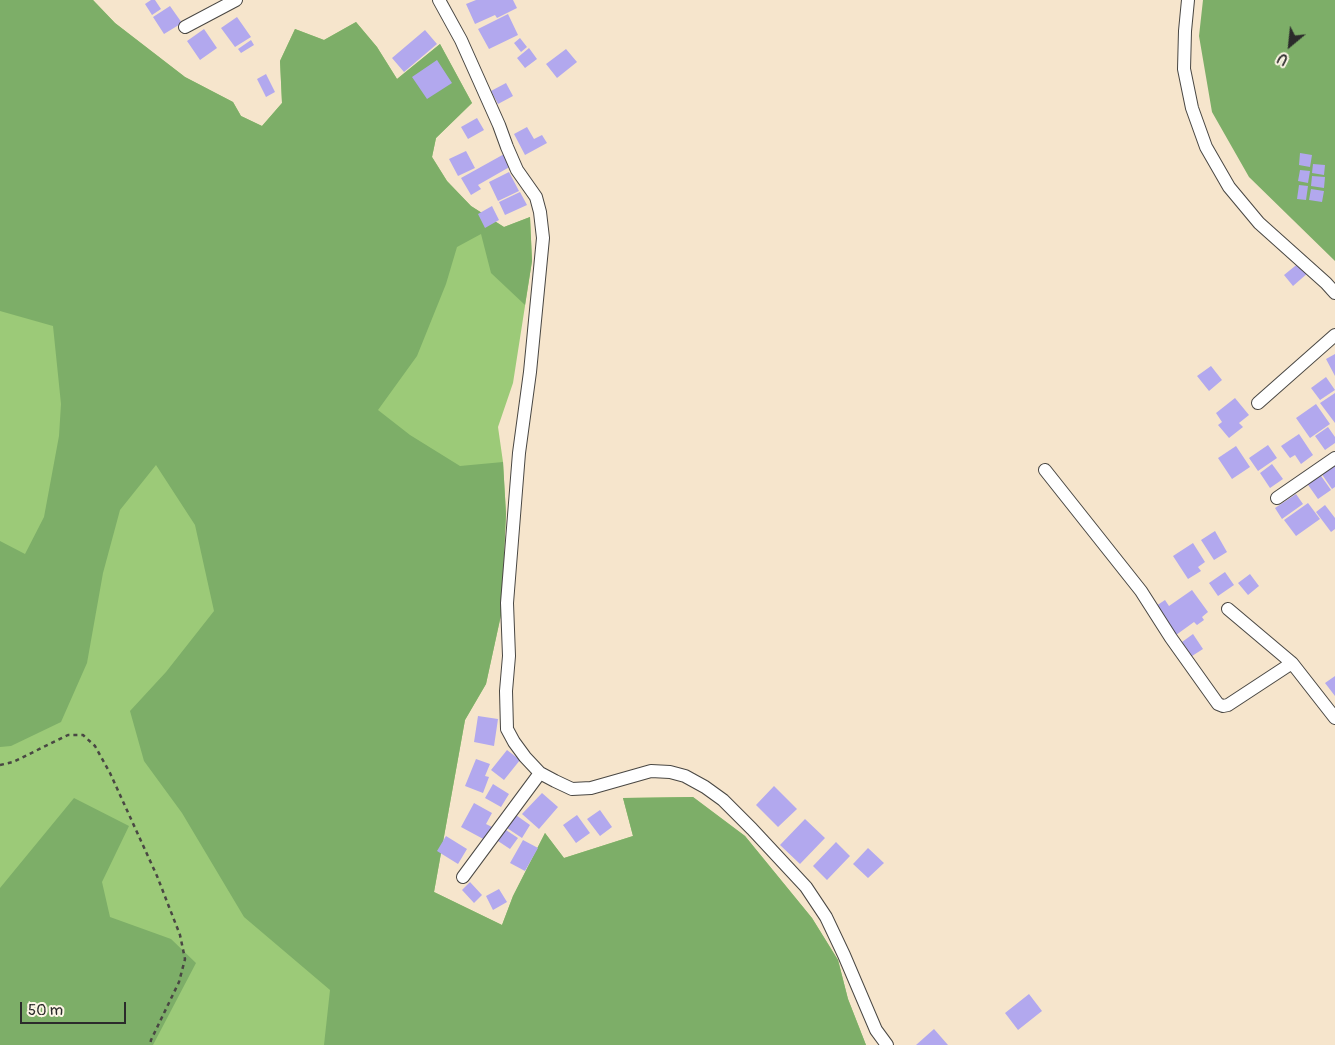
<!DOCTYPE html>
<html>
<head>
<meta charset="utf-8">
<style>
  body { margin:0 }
  #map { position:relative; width:1335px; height:1045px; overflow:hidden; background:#f6e5cc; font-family:Pangolin,sans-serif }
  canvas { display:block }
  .north { position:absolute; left:1265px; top:20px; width:50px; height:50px; -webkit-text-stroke:4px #fcf5e5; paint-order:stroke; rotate:208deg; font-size:14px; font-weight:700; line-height:20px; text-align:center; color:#2b2b2b }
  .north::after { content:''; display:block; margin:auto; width:18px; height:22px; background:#2b2b2b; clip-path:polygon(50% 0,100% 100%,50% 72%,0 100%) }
  .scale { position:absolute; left:20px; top:1002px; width:106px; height:22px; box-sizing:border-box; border:2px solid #2b2b2b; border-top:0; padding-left:6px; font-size:15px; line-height:18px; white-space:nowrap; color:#2b2b2b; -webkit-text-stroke:4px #fcf5e5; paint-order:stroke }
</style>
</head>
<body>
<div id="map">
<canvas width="1335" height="1045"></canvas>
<div class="north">U</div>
<div class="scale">50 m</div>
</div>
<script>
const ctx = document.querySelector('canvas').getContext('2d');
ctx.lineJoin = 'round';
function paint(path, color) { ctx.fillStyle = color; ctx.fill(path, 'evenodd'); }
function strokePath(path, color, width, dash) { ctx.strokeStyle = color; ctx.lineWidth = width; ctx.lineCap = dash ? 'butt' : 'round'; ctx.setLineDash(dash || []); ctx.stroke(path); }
const green = new Path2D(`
  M0,0h93l22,23 70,54 48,25 8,14 21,10 20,-23 -2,-42 15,-32 29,11 32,-18 21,25 20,32 43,-35 32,59 -36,35 -4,19 15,24 24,25 33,21 26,-10 2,44 -19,122 -15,44 5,35 3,52 -5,101 -15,69 -21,36 -31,172 68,33 11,-29 32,-63 19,25 69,-22 -10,-38 70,-1 52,39 67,82 26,42 10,39 18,46h-866z`);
const forest = new Path2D(`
  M0,0h93l22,23 70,54 48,25 8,14 21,10 20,-23 -2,-42 15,-32 29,11 32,-18 21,25 20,32 43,-35 32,59 -36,35 -4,19 15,24 24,25 33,21 26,-10 2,44 -7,44 -34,-32 -10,-39 -24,13 -11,37 -29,72 -39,54 32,25 50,31 43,-4 3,52 -5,101 -15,69 -21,36 -31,172 68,33 11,-29 32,-63 19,25 69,-22 -10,-38 70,-1 52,39 67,82 26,42 10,39 18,46h-542l6,-55 -86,-73 -62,-104 -38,-52 -14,-50 36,-39 48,-61 -19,-86 -39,-60 -36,45 -17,63 -16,90 -26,59 -50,24 -11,1v-206l25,13 19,-37 15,-81 2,-32 -8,-78 -53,-15z
  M1203,0h132v261l-86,-84 -37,-65 -13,-76z
  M74,798l55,28 -27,56 8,35 61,22 25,24 -43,82h-153v-157z`);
const building = new Path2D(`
  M151,0h4l6,9 -9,6 -7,-11z
  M476,0h37l4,8 -20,10 -2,-3 -20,9 -9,-20z
  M170,6l12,17 -18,11 -11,-17z
  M508,14l10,21 -29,14 -11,-20z
  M237,17l14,20 -16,10 -14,-19z
  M204,29l13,19 -17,12 -13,-19z
  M425,30l12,14 -33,28 -12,-14z
  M520,38l7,9 -6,5 -7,-9z
  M251,40l3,5 -13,8 -3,-4z
  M529,48l8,11 -12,9 -8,-10z
  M566,49l11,13 -20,16 -11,-14z
  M437,60l15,23 -25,16 -15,-22z
  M266,74l9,18 -9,5 -9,-18z
  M506,83l7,13 -15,8 -7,-13z
  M477,118l7,12 -16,9 -7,-12z
  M527,127l7,12 8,-4 5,8 -22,12 -11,-21z
  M466,151l9,17 -17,8 -9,-17z
  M506,153l7,12 -35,20 3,4 -10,6 -10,-17z
  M1300,153l12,2 -2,12 -11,-2z
  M1313,164l12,1 -1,10 -12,-2z
  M1300,170l10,1 -2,12 -10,-2z
  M509,172l10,19 -21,10 -9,-19z
  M1312,176l13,1 -1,11 -13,-2z
  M1299,185l9,1 -2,14 -9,-1z
  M1311,189l13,2 -2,11 -13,-2z
  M520,192l7,13 -22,10 -6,-13z
  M492,206l7,14 -14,8 -7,-14z
  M1300,262l9,10 -16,14 -9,-11z
  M1335,354v22l-9,-17z
  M1211,366l11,14 -13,11 -12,-15z
  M1326,377l9,13 -15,10 -9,-12z
  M1335,393v30l-15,-20z
  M1235,398l14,17 -10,8 4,4 -14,11 -11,-13 4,-3 -6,-9z
  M1316,404l14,20 -20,14 -14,-20z
  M1328,427l7,10v6l-10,7 -10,-14z
  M1299,434l14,21 -12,9 -6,-9 -5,3 -9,-12z
  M1268,445l9,13 -19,13 -9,-13z
  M1236,446l14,21 -18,12 -14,-21z
  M1335,463v24l-3,2 -11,-16z
  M1272,464l11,15 -13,9 -10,-15z
  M1319,473l12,17 -13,9 -12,-17z
  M1296,494l7,10 -21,15 -7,-11z
  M1308,503l12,16 -24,17 -12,-16z
  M1325,505l10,13v11l-4,3 -15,-20z
  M1215,531l12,21 -13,8 -13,-20z
  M1193,543l12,19 -7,5 3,4 -13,8 -15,-23z
  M1225,572l9,13 -16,11 -9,-13z
  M1250,574l9,12 -11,9 -10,-12z
  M1192,590l16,22 -6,5 2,3 -7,5 -3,-3 -18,13 -20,-29 9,-6 4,6z
  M1193,634l10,15 -11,7 -10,-14z
  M1335,676v20l-10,-13z
  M478,716l20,3 -4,27 -20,-4z
  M507,750l13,10 -16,20 -13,-10z
  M476,759l14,5 -5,12 4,1 -6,16 -18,-7z
  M493,784l16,10 -8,13 -16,-9z
  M774,786l23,23 -19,18 -22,-22z
  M542,793l16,14 -19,22 -17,-15z
  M474,803l18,10 -6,11 8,4 -7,13 -26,-14z
  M600,810l12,17 -12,9 -13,-17z
  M513,813l17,12 -8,13 -18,-12z
  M577,815l13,18 -14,10 -13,-18z
  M805,819l20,19 -25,26 -20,-19z
  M503,828l15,10 -8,11 -15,-10z
  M446,836l21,13 -9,15 -21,-13z
  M523,840l15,8 -13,23 -15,-8z
  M836,842l14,14 -23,24 -14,-14z
  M868,848l16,15 -16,15 -15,-14z
  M470,882l12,13 -8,8 -12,-13z
  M499,889l8,13 -14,8 -7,-14z
  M1029,994l13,17 -24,19 -13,-17z
  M934,1029l14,16h-32z`);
const path = new Path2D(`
  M0,765l13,-3 55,-27h15l12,11 15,27 47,103 23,59 5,24 -6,23 -28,58 -1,5`);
const minor = new Path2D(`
  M439,0l22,40 38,85 8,22 10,23 19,27 4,15 3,26 -13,134 -11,81 -12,150 2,53 -3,35 1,38 7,13 11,15 15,16 15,8 17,8 19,-1 60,-17 19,1 15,4 20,11 18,13 29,29 54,58 20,30 18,38 32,75 11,15
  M1188,0l-3,31 -1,38 8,39 14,39 23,40 30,36 67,60 9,10
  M185,27l51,-27
  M1258,403l77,-68
  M1045,470l96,121 30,47 47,66 5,2 5,-1 64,-42 43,55
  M1277,498l58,-40
  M1228,609l64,54
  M463,877l77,-104`);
paint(green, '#9cca78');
paint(forest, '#7dae68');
paint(building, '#b2a8ee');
strokePath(minor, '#494743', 14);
strokePath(path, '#494743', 2.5, [4, 4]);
strokePath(minor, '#fff', 12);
</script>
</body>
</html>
